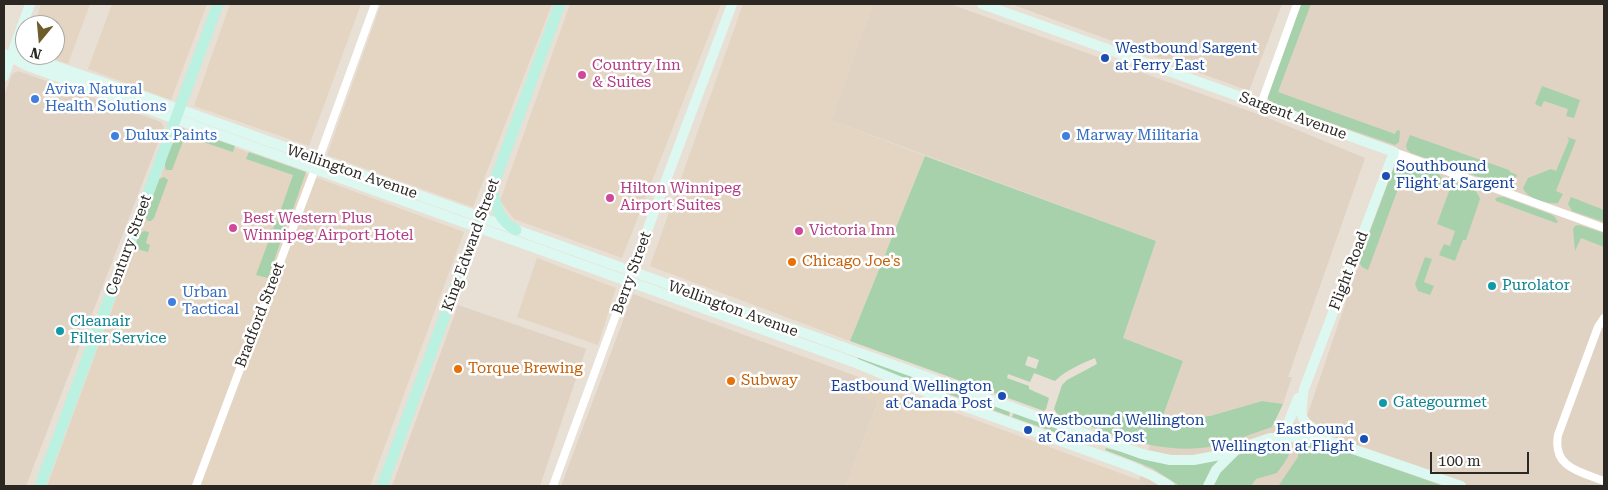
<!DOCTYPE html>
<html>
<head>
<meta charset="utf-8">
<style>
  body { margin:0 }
  #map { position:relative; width:1608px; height:490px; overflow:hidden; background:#e8dfd5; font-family:"Roboto Serif",serif }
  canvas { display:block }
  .frame { position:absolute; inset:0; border:5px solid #2b2824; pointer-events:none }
  .north { position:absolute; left:15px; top:15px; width:50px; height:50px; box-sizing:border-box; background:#fff; border:1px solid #aaa9a7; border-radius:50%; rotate:197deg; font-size:14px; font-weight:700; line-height:20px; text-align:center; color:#2b2824 }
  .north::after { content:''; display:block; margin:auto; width:18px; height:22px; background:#6f5c2b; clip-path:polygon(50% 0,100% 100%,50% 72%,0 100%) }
  .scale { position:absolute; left:1430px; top:452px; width:99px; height:22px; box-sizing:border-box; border:2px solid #2b2824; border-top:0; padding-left:6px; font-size:15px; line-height:18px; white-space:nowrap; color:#2b2824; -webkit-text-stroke:4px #fff; paint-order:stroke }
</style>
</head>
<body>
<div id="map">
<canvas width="1608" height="490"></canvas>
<div class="frame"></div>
<div class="north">N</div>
<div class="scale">100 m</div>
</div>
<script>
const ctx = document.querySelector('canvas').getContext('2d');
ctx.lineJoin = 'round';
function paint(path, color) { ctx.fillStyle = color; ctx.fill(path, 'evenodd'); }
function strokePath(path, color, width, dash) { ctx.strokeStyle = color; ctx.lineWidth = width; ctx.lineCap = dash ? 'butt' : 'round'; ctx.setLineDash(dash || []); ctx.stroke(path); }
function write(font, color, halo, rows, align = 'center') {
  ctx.font = font + ' "Roboto Serif",serif'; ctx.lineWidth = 5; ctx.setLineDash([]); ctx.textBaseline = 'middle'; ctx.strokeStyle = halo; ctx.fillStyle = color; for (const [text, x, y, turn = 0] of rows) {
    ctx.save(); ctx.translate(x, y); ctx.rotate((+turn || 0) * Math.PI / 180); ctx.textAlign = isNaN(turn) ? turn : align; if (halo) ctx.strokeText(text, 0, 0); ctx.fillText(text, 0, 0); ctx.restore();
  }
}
const commercial = new Path2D(`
  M41,4h49l-22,60 -25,-9h12v-30h-21z
  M112,4h95l-36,96 -83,-31z
  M230,4h131l-52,142 -115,-40z
  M381,4h171l-79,203 -146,-52z
  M570,4h151l-99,254 -108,-39 -14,-18z
  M743,4h130l-42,116 94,36 -75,185 -200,-75z
  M179,127l285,105 -94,254h-323z
  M537,258l79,30 -18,57 -81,-28z
  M856,376l283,104 8,6h-301l32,-83 -28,-11z`);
const built = new Path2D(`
  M873,4h77l316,113 99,41 -77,219h4l-9,27 -21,-3 -52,15 -32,2 -15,-1 20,-56 -60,-23 33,-97 -325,-121z
  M1011,4h271l-33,87z
  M1307,4h297v482h-457l-8,-6 13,-43 153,-15 93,-274 -131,-47 31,-89z
  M18,71l143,51 3,5 -138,359h-22v-390l8,-22z
  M633,294l223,82 -6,16 28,10 -32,84h-285z
  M458,305l128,44 -46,137h-148z`);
const green = new Path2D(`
  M1301,4h10l-33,88 117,42 2,-4 3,1 -1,11 -4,3 -123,-42 -5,-6z
  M1542,86l38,14 -6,18 -8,-2 2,-7 -24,-8 -3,6 -6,-3z
  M179,127l56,19 -2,6 -48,-16 -13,34h-6c-5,-14 12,-29 13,-43z
  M1410,135l99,35 1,2 7,3 -4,10 -6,2 -96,-34 -4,-3 -1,-5z
  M1567,137l9,3 -20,51 7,3 -5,9c-9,2 -32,-5 -35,-15l5,-10 23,-9 5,2 13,-31z
  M249,152l57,20 -14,40c-4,3 -7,2 -12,0l13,-37 -47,-16z
  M925,156l231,85 -33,97 60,23 -20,55 15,2 32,-2 52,-15 21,3 -11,23c-19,6 -39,15 -58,19 -55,11 -106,-14 -156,-31l-4,-6 8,-24 5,-5 30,-16 -2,-6c-14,6 -29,12 -40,23l-21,-8 -4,9 -22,-8 -1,4 22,8v3l20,9 -3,11 -2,2 -194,-70zM1028,356l11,4 -3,9 -11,-4z
  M1400,162h6l33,12 3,5 -1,8 -5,2 -34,-11 -34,92 -6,-3 -3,-5 1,-4 34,-91z
  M164,177l4,3 -14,38 -3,3h-3l-3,-4 14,-38z
  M1459,182c11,4 17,6 21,17l-14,41h-3l-8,21 -16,-6 5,-11 6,2 5,-15 -18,-7 14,-38 2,-3z
  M1498,197h6l46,17 4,2 4,6 -2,1 -60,-22 -1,-2z
  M1571,197l33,13v12l-32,-11 -4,-7z
  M279,220l5,3 2,3 -18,52 -12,-3 20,-54z
  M1579,225l25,8v14l-23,-9 -6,13 -2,-22 2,-3z
  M144,231l5,1 -3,11 4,2 -2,7 -11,-3c-1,-7 -1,-14 7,-18z
  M1425,257l7,2 -8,23 10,4 -4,9 -12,-4 -3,-7z
  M858,357l152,54 -1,5 -152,-55z
  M1014,412l56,21v1l-5,2 -53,-19z
  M1275,442h11c10,9 -3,22 -9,31l-21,6 -5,7h-39c16,-32 31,-34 63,-44z
  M1303,442l35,6 105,38h-162l-2,-1 19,-28 1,-11z
  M1106,448l16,4 96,7 1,2 -14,25h-25l-28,-18 -47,-18z`);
const street = new Path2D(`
  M1261,104l36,-100
  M1394,152l210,76
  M1604,318l-6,9 -40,108c-6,33 23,37 46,46
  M196,486l119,-317 60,-165
  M553,486l75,-204`);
const secondary = new Path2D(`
  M982,4l412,148 -90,237c-5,33 -5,30 22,48
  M4,54l24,12 825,296 80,33 197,71 21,9 19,11
  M11,56h15l122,42 994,356 28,6h24l26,-5 50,-17 37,-1 28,6 126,43
  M4,76l26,-72
  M629,279l103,-275
  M1277,437l10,-11 11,-28
  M1208,486l8,-16 18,-18`);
const primary = new Path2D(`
  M492,188c4,18 6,32 24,42
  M40,486l178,-482
  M382,486l178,-482`);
const markers = [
  [1105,58,5,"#1a4fb4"],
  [582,75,5,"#d1479c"],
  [35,99,5,"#3f7fe0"],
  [115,136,5,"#3f7fe0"],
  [1066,136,5,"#3f7fe0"],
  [1386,176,5,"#1a4fb4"],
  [610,198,5,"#d1479c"],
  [233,228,5,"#d1479c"],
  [799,231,5,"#d1479c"],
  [792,262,5,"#e8710a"],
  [1492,286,5,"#0f9aa8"],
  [172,302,5,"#3f7fe0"],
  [60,331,5,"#0f9aa8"],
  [458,369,5,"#e8710a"],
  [731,381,5,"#e8710a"],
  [1002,396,5,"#1a4fb4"],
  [1383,403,5,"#0f9aa8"],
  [1028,430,5,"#1a4fb4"],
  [1364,439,5,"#1a4fb4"]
];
const transitNames = [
  ["Westbound Sargent",1115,49],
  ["at Ferry East",1115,66],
  ["Southbound",1396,167],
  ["Flight at Sargent",1396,184],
  ["Eastbound Wellington",992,387,"right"],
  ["at Canada Post",992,404,"right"],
  ["Westbound Wellington",1038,421],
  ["at Canada Post",1038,438],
  ["Eastbound",1354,430,"right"],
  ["Wellington at Flight",1354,447,"right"]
];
const hotelNames = [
  ["Country Inn",592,66],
  ["& Suites",592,83],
  ["Hilton Winnipeg",620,189],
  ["Airport Suites",620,206],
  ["Best Western Plus",243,219],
  ["Winnipeg Airport Hotel",243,236],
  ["Victoria Inn",809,231]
];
const shopNames = [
  ["Aviva Natural",45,90],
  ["Health Solutions",45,107],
  ["Dulux Paints",125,136],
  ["Marway Militaria",1076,136],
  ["Urban",182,293],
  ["Tactical",182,310]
];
const streetNames = [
  ["Sargent Avenue",1293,116,20],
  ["Wellington Avenue",352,172,19],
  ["Century Street",129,245,-70],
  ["King Edward Street",471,245,-70],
  ["Flight Road",1349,271,-69],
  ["Berry Street",632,273,-70],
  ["Wellington Avenue",733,309,20],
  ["Bradford Street",260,315,-69]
];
const foodNames = [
  ["Chicago Joe's",802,262],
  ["Torque Brewing",468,369],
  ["Subway",741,381]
];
const cultureNames = [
  ["Purolator",1502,286],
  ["Cleanair",70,322],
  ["Filter Service",70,339],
  ["Gategourmet",1393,403]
];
paint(commercial, '#e3d5c2');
paint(built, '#e1d3c3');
paint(green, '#a6d1ab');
strokePath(street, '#fff', 8);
strokePath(secondary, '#ddf8f0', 10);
strokePath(primary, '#bbf1e0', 11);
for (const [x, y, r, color] of markers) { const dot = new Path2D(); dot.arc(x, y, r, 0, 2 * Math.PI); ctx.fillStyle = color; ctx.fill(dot); strokePath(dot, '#fff', 2); }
write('15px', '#164399', '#fff', transitNames, 'left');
write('15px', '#b23c85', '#fff', hotelNames, 'left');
write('15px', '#366cbe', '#fff', shopNames, 'left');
write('15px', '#2b2824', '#fff', streetNames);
write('15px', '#c56008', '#fff', foodNames, 'left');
write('15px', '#0d838f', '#fff', cultureNames, 'left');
</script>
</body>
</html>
